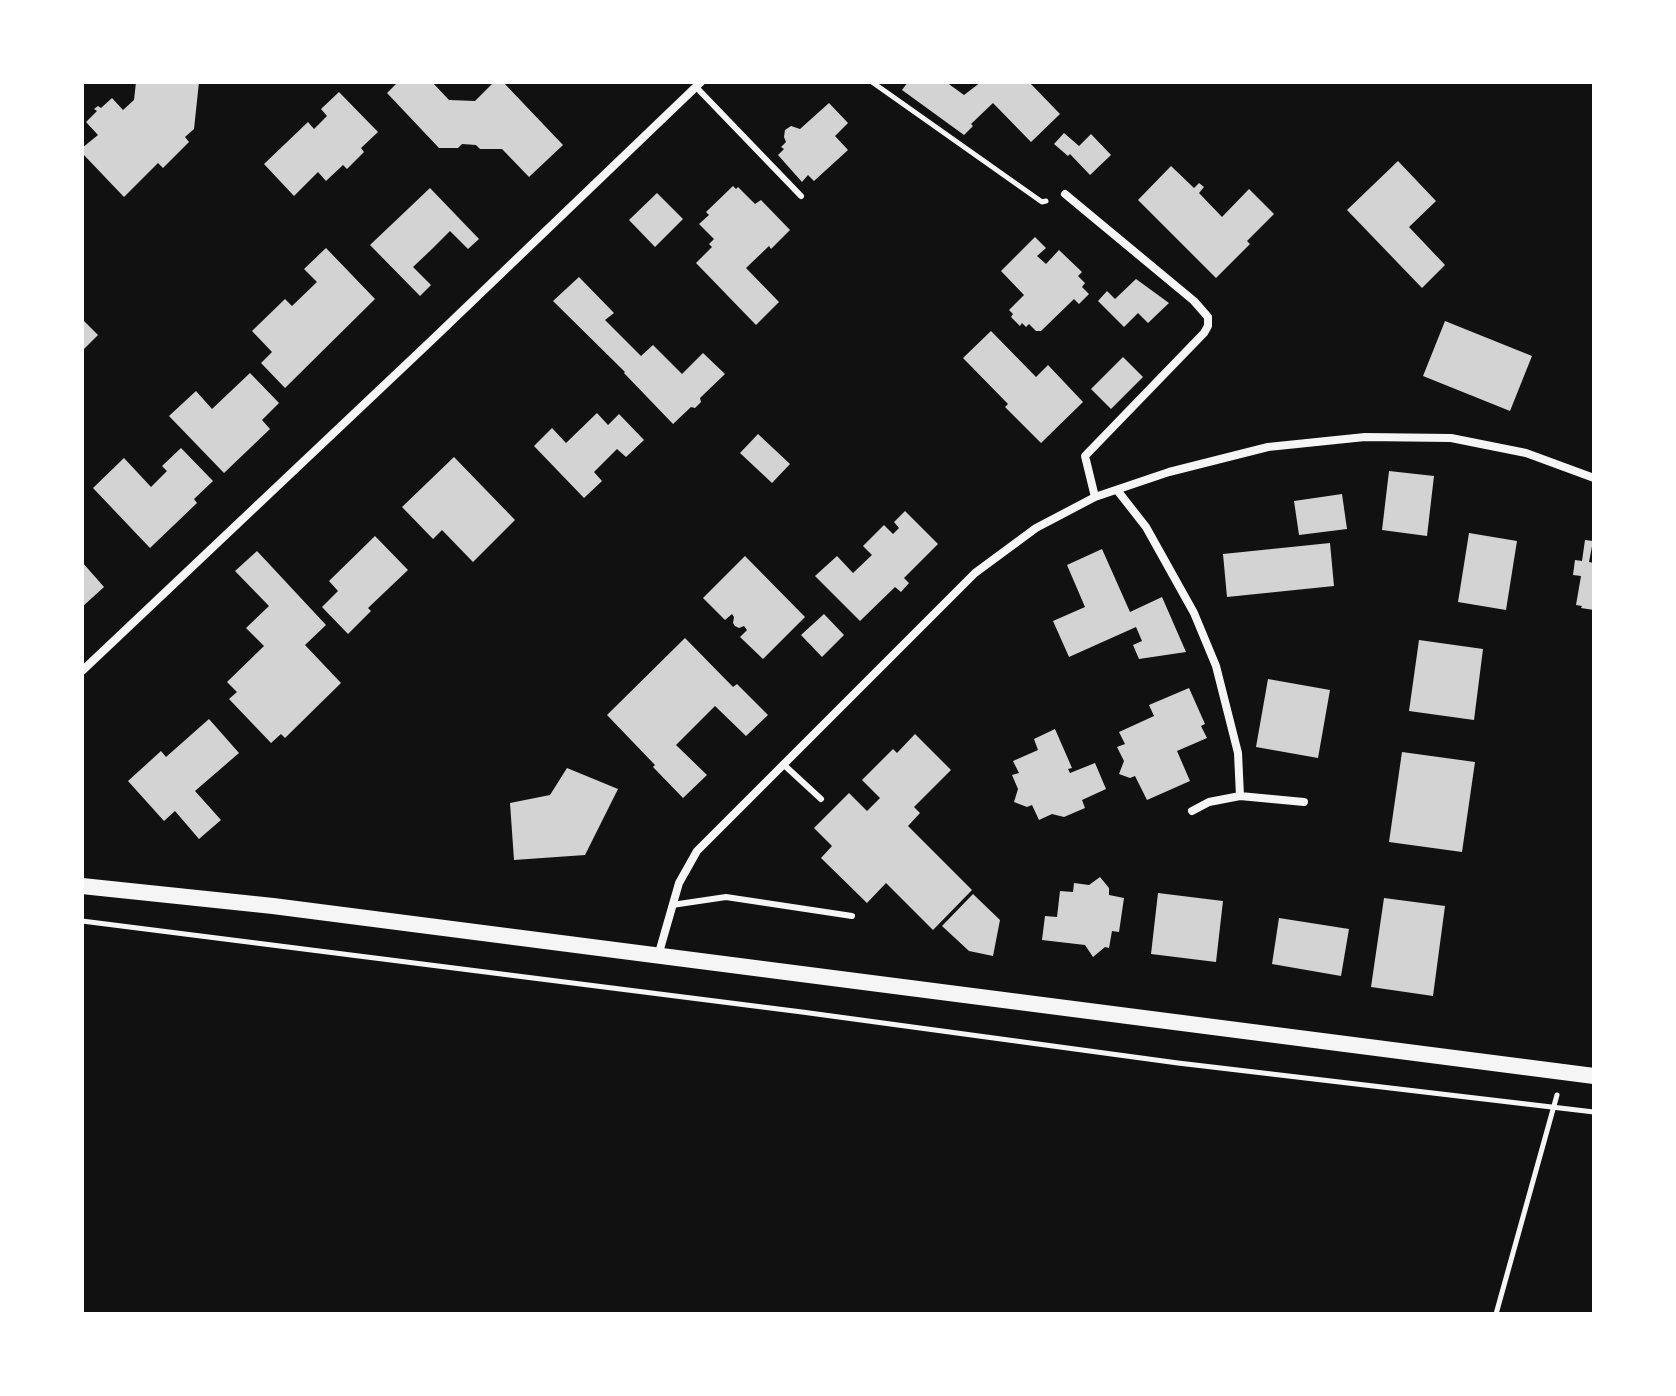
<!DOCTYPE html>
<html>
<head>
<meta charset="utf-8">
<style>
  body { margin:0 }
  #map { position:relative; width:1676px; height:1396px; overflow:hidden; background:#111; font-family:"Zilla Slab",serif }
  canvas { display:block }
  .frame { position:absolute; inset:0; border:84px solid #fff; pointer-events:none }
</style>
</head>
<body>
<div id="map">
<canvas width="1676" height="1396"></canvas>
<div class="frame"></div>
</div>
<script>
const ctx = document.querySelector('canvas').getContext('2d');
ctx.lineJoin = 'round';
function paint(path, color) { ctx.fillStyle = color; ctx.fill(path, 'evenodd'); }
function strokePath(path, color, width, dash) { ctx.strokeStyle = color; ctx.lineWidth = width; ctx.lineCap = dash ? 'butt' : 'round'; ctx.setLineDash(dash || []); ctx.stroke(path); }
const building = new Path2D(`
  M136,82h63l-5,47 -9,8 4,5 -26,26 -5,-5 -34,34 -42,-44v-5l16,-13 -12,-13 11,-11 -3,-2 4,-3 3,2 11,-10 11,12 11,-10z
  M396,82h36l17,18 26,1 19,-19h9l60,63 -34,32 -27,-28h-22l-4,-4 -14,-1 -4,4h-19l-52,-55 9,-9z
  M908,82h38l18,13 17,-13h48l31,32 -29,28 -38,-39 -22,21 2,2 -9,9 -62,-45z
  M339,92l39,40 -17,16 3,4 -17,17 -4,-4 -17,16 -8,-9 -24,24 -30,-32 44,-42 6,7 13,-13 -6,-7z
  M829,103l19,20 -13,13 13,14 -34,31 -6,-6 -6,7 -24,-27 6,-6 -3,-2 5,-5 -2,-5 1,-7 6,-4 9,3z
  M1064,133l15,13 12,-12 20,21 -21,20 -20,-21 -2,2 -14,-12z
  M1398,161l38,40 -27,26 36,38 -23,23 -75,-78z
  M1171,166l23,22 5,-5 5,4 -5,6 23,24 27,-28 25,25 -27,27 3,3 -34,34 -78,-78z
  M733,186l3,3 2,-2 17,17 6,-4 29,30 -19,19 -2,-3 -23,22 33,34 -23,23 -60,-62 16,-16 -3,-3 5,-5 -15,-15 10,-9 -3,-3z
  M430,188l49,51 -11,10 -18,-18 -18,18 -19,18 18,18 -11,11 -50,-51z
  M657,193l26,26 -28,28 -26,-27z
  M1035,237l11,11 -9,8 9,8 13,-14 23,22 -4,4 7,7 -3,4 7,7 -10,10 -5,-5 -33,32h-5l-7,-7 -3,3 -4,-4 -2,3 -9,-9 2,-3 -4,-4 15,-15 -23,-24z
  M326,248l49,51 -90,89 -24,-25 11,-11 -20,-21 33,-32 7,7 25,-24 -13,-13z
  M579,277l35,36 -9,7 36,36 12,-11 29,29 21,-21 22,21 -25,24 1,4 -6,6 -4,-1 -18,17 -49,-51 1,-1 -72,-71z
  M1136,279l33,24 -21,20 -10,-10 -14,14 -26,-26 9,-10 8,8z
  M82,319l16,16 -16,16z
  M1445,321l87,35 -22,55 -87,-35z
  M991,331l45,46 12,-12 35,37 -42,41 -36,-36 3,-3 -45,-46z
  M1123,357l20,20 -32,32 -20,-20z
  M250,373l29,30 -17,17 8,9 -46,44 -55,-57 27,-25 16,18z
  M597,413l11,12 11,-11 25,26 -18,17 -9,-8 -23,23 8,9 -18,17 -50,-52 18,-18 14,15z
  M758,434l32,30 -18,19 -32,-30z
  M181,448l32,33 -19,18 3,4 -47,45 -57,-60 31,-30 27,29 16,-16 -5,-5z
  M454,457l61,63 -42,42 -31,-32 -9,9 -31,-32z
  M1389,471l45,5 -7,60 -45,-6z
  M1342,494l5,35 -48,6 -5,-34z
  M905,511l33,33 -34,34 5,5 -8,9 -6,-5 -35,34 -45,-45 22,-20 16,17 19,-18 -9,-9 21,-21 9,9 6,-6 -5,-6z
  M1469,533l48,8 -11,69 -48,-8z
  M375,536l33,34 -40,38 3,3 -23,23 -26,-27 16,-16 -9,-10z
  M1585,540l8,1 -4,21 5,1v47l-13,-2 1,-2 -6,-1 5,-29 -8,-1 2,-15 7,1z
  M1330,543l4,43 -107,11 -4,-43z
  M1102,549l28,63 32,-15 24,55 -47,7 -6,-14 9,-4 -6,-14 -67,30 -16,-36 32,-14 -18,-42z
  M257,551l69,74 -21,20 36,38 -56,55 -4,-4 -10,9 -42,-44 8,-7 -10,-10 37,-36 -18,-18 23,-22 -34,-35z
  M745,556l60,61 -42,42 -23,-22 7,-7 -3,-4 -5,2 -4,-2 -2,-3 1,-6 -2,-3 -7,6 -22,-22z
  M82,562l22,25 -22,20z
  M824,614l20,21 -22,22 -21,-22z
  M685,638l48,49 4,-3 31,31 -22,21 -31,-30 -39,39 31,30 -24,23 -30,-31 2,-2 -48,-50z
  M1419,640l64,9 -9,71 -65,-9z
  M1268,679l62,11 -12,68 -62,-11z
  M1189,688l16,36 -4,2 6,12 -30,13 13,30 -43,19 -12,-24 -5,2 -11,-4 5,-13 -7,-14 8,-3 -6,-12 35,-16 -5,-11z
  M209,719l30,34 -44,38 26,29 -22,19 -24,-28 -11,10 -36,-40 33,-30 5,6z
  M1055,729l17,39 -4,1 2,4 25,-10 11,26 -24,11 3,8 -21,9 -12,-3 -13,6 -7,-15 -5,2 -13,-5 4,-13 -6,-14 7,-2 -6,-12 25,-11 -4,-11z
  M915,734l36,36 -37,37 6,6 -12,13 64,64 -39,40 -47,-47 -19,20 -46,-45 11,-12 -18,-18 35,-35 18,18 13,-13 -18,-18 31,-31 4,4z
  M1402,752l73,10 -13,90 -73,-10z
  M567,768l51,21 -33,66 -71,5 -4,-57 40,-8z
  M1100,877l9,11v7l15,3 -5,34 -7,-1 -3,17 -4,-1 -12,10 -8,-12 -43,-5 3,-24 12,1 3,-26 13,1 1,-9 15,2z
  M1158,893l65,8 -7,61 -65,-8z
  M973,894l27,26 -7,36 -24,-5 -27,-25z
  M1384,898l61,8 -12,90 -62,-9z
  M1279,918l70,11 -8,47 -69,-12z`);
const path = new Path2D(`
  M872,82l170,120 4,-1
  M82,921l720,91 376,51 416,49
  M1496,1314l61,-219`);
const service = new Path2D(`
  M696,87l105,109
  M783,764l38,35
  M672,905l54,-8 126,19`);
const minor = new Path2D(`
  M1065,194l129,107 14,16v9l-4,7 -119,123 10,41
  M1117,490l29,37 48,86 22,53 22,87 2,43 64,6
  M82,671l351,-332 268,-257
  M1192,811l17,-9 31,-6
  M658,956l21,-73 18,-32 278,-278 61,-45 59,-31 74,-25 99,-25 97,-10 86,1 75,15 68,25`);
const secondary = new Path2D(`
  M82,886l191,20 1321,170`);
paint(building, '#d3d3d3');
strokePath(path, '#f5f5f5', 5);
strokePath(service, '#f5f5f5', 6);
strokePath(minor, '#f5f5f5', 8);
strokePath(secondary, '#f5f5f5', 16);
</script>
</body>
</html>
